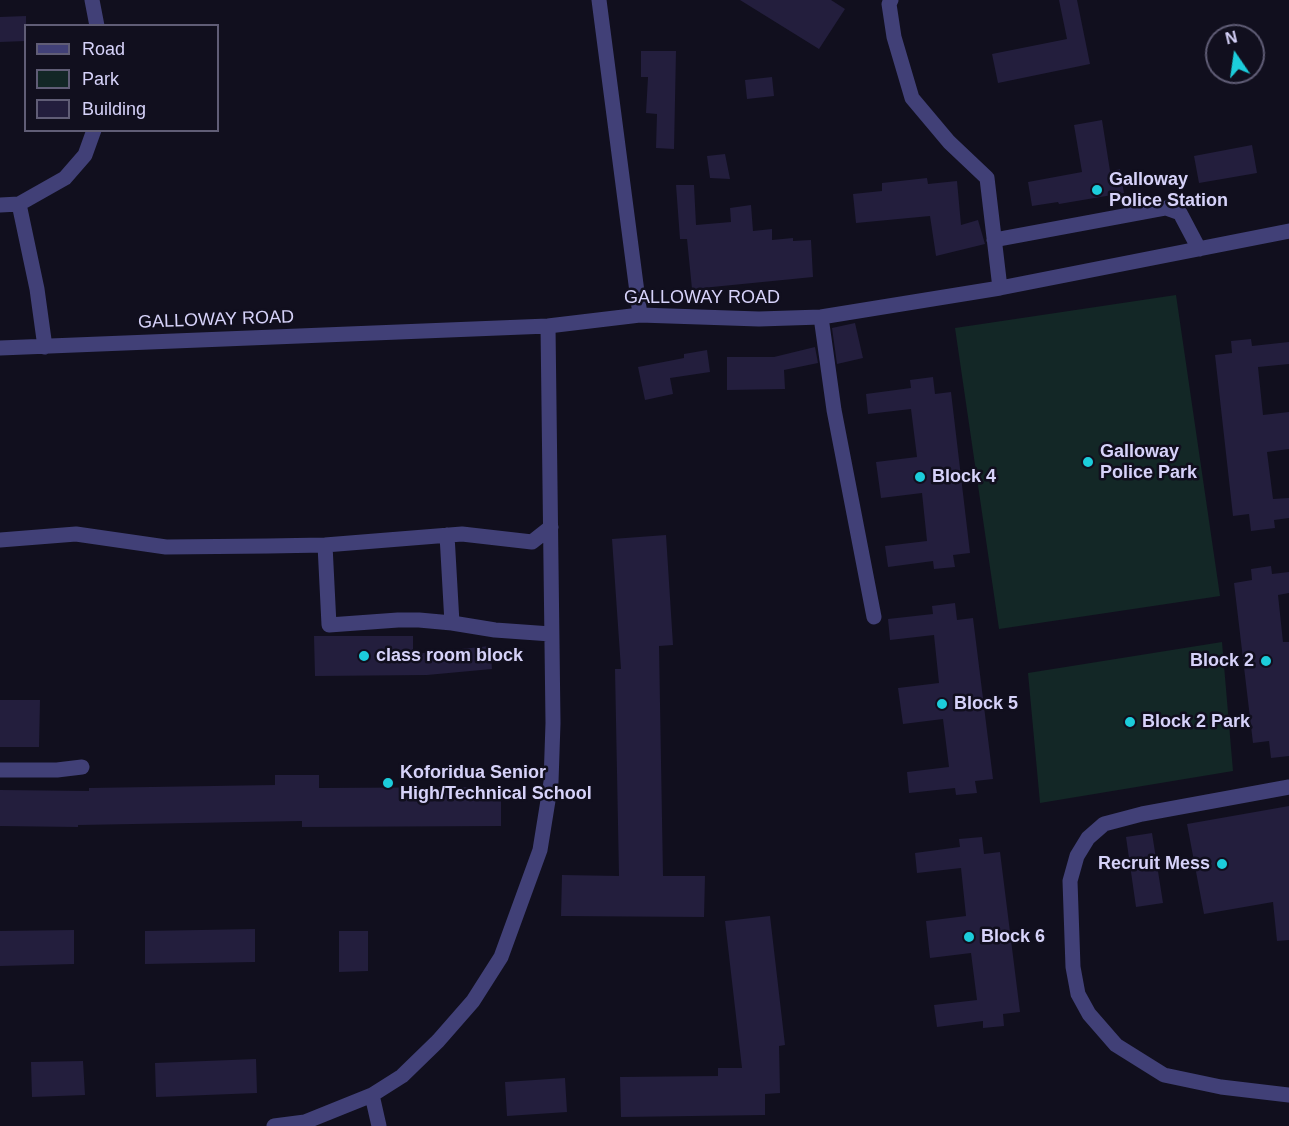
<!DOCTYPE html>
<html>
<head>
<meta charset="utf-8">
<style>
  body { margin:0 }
  #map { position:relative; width:1289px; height:1126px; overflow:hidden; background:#110f1e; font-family:Arial,sans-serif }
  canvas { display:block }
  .legend { position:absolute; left:24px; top:24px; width:195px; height:108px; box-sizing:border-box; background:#110f1e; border:2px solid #605d76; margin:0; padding:8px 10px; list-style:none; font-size:18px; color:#d6d2f9 }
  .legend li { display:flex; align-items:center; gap:12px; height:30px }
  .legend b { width:30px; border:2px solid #605d76 }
  .north { position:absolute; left:1205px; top:24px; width:60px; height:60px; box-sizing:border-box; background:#110f1e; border:2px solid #605d76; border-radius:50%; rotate:347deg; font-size:16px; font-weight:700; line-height:24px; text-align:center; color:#d6d2f9 }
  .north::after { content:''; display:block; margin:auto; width:21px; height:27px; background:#1ccddb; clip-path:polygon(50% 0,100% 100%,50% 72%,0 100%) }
</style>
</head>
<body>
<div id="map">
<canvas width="1289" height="1126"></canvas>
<ul class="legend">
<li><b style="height:8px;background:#414077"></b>Road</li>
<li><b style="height:16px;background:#132726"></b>Park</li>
<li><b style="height:16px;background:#231e3d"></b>Building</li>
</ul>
<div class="north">N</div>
</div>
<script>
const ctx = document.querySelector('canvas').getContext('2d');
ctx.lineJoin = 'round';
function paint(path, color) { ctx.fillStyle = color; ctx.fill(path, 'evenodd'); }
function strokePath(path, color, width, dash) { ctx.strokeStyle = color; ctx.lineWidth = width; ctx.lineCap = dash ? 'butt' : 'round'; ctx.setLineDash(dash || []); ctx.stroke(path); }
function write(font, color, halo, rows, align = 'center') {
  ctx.font = font + ' Arial,sans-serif'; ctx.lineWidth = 5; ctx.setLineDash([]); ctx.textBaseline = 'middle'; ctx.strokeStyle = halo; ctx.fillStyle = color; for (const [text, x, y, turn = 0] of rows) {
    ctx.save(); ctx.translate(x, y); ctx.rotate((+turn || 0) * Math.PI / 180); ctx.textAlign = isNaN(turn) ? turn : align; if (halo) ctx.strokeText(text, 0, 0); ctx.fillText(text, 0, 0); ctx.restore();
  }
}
const green = new Path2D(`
  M1176,295l44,301 -221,33 -44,-301z
  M1222,642l11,129 -193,32 -12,-130z`);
const building = new Path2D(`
  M740,0h91l14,9 -26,40z
  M1059,0h18l13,64 -92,19 -6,-29 75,-15z
  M26,16v25l-26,1v-25z
  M641,51h35l-2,98 -18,-1 1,-34 -11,-1 2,-36h-7z
  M772,77l2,19 -27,3 -2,-19z
  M1102,120l8,51 10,-2 4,24 -65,11 -1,-2 -26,4 -4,-24 54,-10 -8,-47z
  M1252,145l5,28 -58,10 -5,-27z
  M725,154l5,25 -20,-1 -3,-22z
  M927,178l1,6 29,-3 4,44 17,-5 7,24 -49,12 -6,-40 -74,7 -3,-29 29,-3v-8z
  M676,185h18l2,40 35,-3 -1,-14 21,-3 2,26 19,-2v11l21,-2v3l18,-1 2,37 -121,12 -5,-50h-7z
  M855,323l8,35 -26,6 -5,-36z
  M1251,339l1,7 37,-4v22l-31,3 5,48 26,-3v37l-22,3 6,47 16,-1v20l-15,2 1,8 -24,3 -2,-17 -16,2 -18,-161 17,-2 -1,-12z
  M815,347l3,16 -34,7 1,19 -58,1v-33h47z
  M707,350l3,22 -40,6 3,16 -28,6 -7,-33 46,-9v-4z
  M933,377l2,17 16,-2 19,161 -17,2 2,12 -21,2 -1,-8 -45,6 -3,-21 42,-5 -5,-48 -41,5 -5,-36 41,-5 -6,-48 -43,5 -2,-20 45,-6 -1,-8z
  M666,535l7,110 -14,1 4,230h42l-1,41 -143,-1 1,-41 57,1 -4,-207h6l-9,-130z
  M1271,566l1,8 17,-2v21l-11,2 5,47h6v114l-18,2 -2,-17 -16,2 -19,-160 18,-3 -1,-11z
  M955,603l2,17 16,-2 20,161 -18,2 2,12 -21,2 -1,-7 -46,5 -2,-21 42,-5 -6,-48 -40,5 -5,-36 41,-5 -5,-48 -44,5 -2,-21 45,-5 -1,-8z
  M314,636h99v18l77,-8 2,23 -65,6 -112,1z
  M0,700h40l-1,47h-39z
  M275,775h44v13l182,-1v39l-199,1v-6l-224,4v2l-78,-1v-36l89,1v-3l186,-3z
  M1289,806v134l-12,1 -4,-39 -69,12 -17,-90z
  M1152,833l11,70 -27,4 -10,-70z
  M982,837l2,17 16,-2 20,160 -17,2 1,12 -21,2v-7l-46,6 -3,-22 43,-5 -6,-47 -41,5 -4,-37 40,-5 -5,-48 -44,5 -2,-20 45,-6 -1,-8z
  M770,916l15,129 -6,1 1,47 -15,1v21l-144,2 -1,-40 98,-1v-8h24l-17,-147z
  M255,929v33l-110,2v-33z
  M74,930v34l-74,2v-35z
  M339,931h29v40l-29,1z
  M256,1059l1,34 -101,4 -1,-34z
  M83,1061l2,34 -53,2 -1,-35z
  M565,1078l2,34 -60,4 -2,-34z`);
const minor = new Path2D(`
  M92,0l5,26
  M599,0l41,315
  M891,0l-2,4 5,33 18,61 37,44 38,36 13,110
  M19,204l18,85 8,58
  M0,205l19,-1 46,-26 20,-23 9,-25
  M994,240l172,-32 14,5 19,36
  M821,317l13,93 40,207
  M0,348l548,-22 92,-11 119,4 62,-2 179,-29 289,-57
  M447,535l5,88
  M0,540l76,-6 90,13 102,-1 57,-1 137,-11 70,8 19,-15
  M325,545l4,80 69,-5h21l33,3 43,7 56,4
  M0,770h57l25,-3
  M1289,787l-147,27 -38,10 -16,14 -11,18 -7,25 3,86 5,27 11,20 27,31 48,30 57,12 68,8
  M372,1095l7,31
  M274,1126l31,-4 67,-27 30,-19 36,-35 35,-40 28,-44 39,-107 11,-68 2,-59 -5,-397`);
const markers = [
  [1097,190,6,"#1ccddb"],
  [1088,462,6,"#1ccddb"],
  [920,477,6,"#1ccddb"],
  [364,656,6,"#1ccddb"],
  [1266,661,6,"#1ccddb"],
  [942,704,6,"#1ccddb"],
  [1130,722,6,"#1ccddb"],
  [388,783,6,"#1ccddb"],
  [1222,864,6,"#1ccddb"],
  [969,937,6,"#1ccddb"]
];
const poiNames = [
  ["Galloway",1109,180],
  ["Police Station",1109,201],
  ["Galloway",1100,452],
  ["Police Park",1100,473],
  ["Block 4",932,477],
  ["class room block",376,656],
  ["Block 2",1254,661,"right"],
  ["Block 5",954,704],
  ["Block 2 Park",1142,722],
  ["Koforidua Senior",400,773],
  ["High/Technical School",400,794],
  ["Recruit Mess",1210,864,"right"],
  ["Block 6",981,937]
];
const streetNames = [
  ["GALLOWAY ROAD",702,298],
  ["GALLOWAY ROAD",216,320,-2]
];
paint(green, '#132726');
paint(building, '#231e3d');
strokePath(minor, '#414077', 15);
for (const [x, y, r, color] of markers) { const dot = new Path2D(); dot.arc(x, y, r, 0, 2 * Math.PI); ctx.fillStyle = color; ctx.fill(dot); strokePath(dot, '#110f1e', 2); }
write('bold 18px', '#d6d2f9', '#110f1e', poiNames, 'left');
write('18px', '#d6d2f9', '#110f1e', streetNames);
</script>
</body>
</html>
